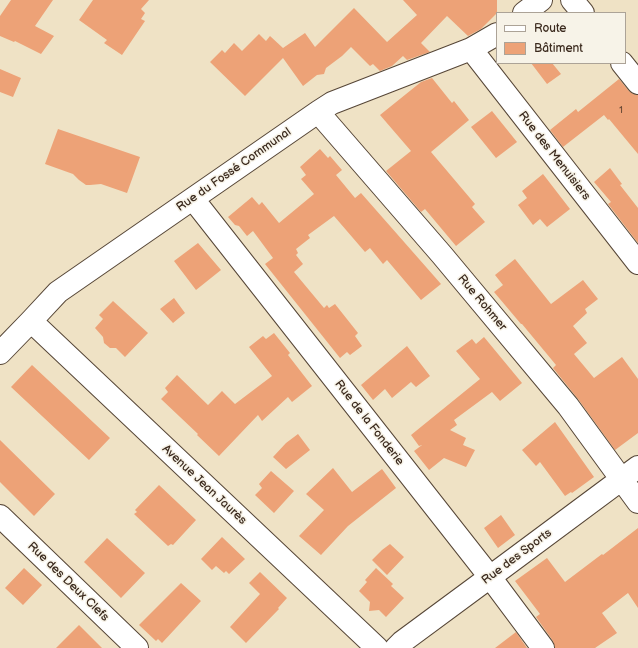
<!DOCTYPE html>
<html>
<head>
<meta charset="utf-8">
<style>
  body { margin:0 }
  #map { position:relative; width:638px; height:648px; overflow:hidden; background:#efe2c5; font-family:"Balsamiq Sans",sans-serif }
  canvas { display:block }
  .legend { position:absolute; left:496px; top:12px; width:130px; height:52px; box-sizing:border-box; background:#f7f3e8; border:1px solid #aca397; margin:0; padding:5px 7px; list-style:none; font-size:12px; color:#3b2a1e }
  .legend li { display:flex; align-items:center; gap:8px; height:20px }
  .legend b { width:20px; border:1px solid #aca397 }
</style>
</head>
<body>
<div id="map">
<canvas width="638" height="648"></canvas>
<ul class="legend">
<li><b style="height:5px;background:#fff"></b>Route</li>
<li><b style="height:11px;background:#eda277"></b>Bâtiment</li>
</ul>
</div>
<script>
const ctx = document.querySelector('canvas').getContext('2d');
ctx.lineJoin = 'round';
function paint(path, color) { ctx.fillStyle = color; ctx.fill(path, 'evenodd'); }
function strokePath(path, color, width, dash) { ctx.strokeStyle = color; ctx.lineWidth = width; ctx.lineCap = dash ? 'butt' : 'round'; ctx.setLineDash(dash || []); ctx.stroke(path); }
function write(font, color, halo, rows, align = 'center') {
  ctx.font = font + ' "Balsamiq Sans",sans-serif'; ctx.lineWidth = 3; ctx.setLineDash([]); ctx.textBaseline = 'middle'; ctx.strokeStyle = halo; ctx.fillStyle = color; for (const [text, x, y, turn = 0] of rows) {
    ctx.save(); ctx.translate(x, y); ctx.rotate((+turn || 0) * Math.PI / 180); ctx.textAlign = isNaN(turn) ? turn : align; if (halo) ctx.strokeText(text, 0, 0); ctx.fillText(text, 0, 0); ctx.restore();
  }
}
const building = new Path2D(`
  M11,0h42l-18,26 19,10 -13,18 -26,-13 -1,1 -14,-6v-20z
  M93,0h56l-8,9 4,4 -4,6 4,2 -23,34 -18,-12 3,-3 -28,-20z
  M403,0h94v13l-16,16 -13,7 -21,-20 -26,27 9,9 -23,8 -4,-4 -11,10 -12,5 -7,-7 -3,2 -19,-19 -9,9 -16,12 -2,6 -7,1 -14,11 -20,-28 -38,38 -35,-34 12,-12 3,3 9,-10 8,8 17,-17 7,7 4,-5 13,12 22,-15 10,14 39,-39 33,34 30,-27z
  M531,63h21l9,11 -14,10z
  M0,69l21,9 -8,19 -13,-5z
  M432,78l20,25 2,-2 15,19 -38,32 44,52 -3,3 13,15 -29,24 -31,-37 -4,3 -35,-41 25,-20 -31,-36 41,-33z
  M619,79l10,12 4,3 5,1v59l-29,-35 -1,1 -4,-5 -41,32 -13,-17 26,-21 2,3z
  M492,111l25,31 -21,16 -25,-31z
  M58,129l82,28 -13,36 -26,-9 -11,1h-4l-7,-5 -6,-6 -28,-10z
  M320,149l8,9 2,-2 12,14 -6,5 19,23 6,-5 80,91 -20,16 -34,-40 -4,4 -13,-16 -5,4 -31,-36 -26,19 2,3 -14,11 2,4 -2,2 7,9 -9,8 30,36 3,-3 2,3 6,-4 23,29 -3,3 7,10 -12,9 -3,-3 -7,6 -75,-94 8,-6 -20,-27 -6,5 -8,-10 -4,-1 -7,-8 24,-20 7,8 3,-3 17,21 35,-29 -13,-15 5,-4 -6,-8z
  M610,168l12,16 -2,1 18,23v35l-30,-39 3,-2 -17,-20z
  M543,174l27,35 -23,18 -7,-8 -7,6 -15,-20 9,-7 -5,-7z
  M198,243l23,27 -25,20 -22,-29z
  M515,259l36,45 32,-24 15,19 -13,10 2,4 -14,13 14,17 -13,11 20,24 28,-21 16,22v54l-23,17 -37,-51 -25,-31 3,-3 -34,-41h-1l-27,-32 9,-7 -8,-10z
  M174,298l11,15 -12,10 -13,-14z
  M113,301l35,32 -23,24 -9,-9h-6l-6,-5 -1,-6 -8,-9 8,-9 -4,-4z
  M274,333l16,20 -2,2 24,31 -20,16 -4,-5 -26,24 -4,-6 -39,41 -22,-21 1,-1 -37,-35 7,-7 -3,-4 12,-13 31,30 14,-14 13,13 37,-28 -23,-29 14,-11 3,3z
  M484,337l38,46 -22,18 -8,-9 -38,28 3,5 -7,5 16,8 -3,7 12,5 -9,17 -22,-9 -15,12 -15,-19 8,-6 -3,1 -8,-11 69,-56 -24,-28 16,-12 4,5z
  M407,346l23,30 -14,11 -5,-5 -19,16 -7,-9 -12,11 -12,-15z
  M32,365l78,73 -21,22 -78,-73z
  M555,422l39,55 -22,16 -1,-1 -6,4 -25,-34 -4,4 -14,-16z
  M298,434l12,16 -24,19 -13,-12 13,-14z
  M0,440l55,54 -21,22 -34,-34z
  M333,468l19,24 30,-23 14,19 -48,38 -27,29 -22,-19 25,-26 -18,-16z
  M271,471l23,20 -20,22 -19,-18 7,-7 -3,-4z
  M159,485l37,35 -23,25 -2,-1 -3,2 -34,-32 3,-2 -2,-2z
  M501,515l14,20 -17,13 -14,-20z
  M638,528v80l-10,-15 -26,20 15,20 -22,15h-40l-2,-7 -17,-24 4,-3 -25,-33 32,-23 18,24 37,-28 1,1z
  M222,537l23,22 -16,15 -3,-3 -2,2 -8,-7 -4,4 -11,-11z
  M107,538l38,35 -24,25 -37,-36z
  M390,544l14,13 -17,18 -15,-15 10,-10z
  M24,568l18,17 -19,20 -18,-17z
  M376,568l17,16 -2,2 13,12 -18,19 -7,-7 -10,1 1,-9 -11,-11 8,-9 -2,-2z
  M260,572l27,26 -9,10 1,1 -33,34 -16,-16 30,-33 -11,-11z
  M181,583l20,18 -39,42 -4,-4 -2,2 -17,-16z
  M79,625l23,23h-46z
  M516,632l11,16h-32z`);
const minor = new Path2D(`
  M572,0l11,13
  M524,13l17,-13
  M471,49l167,214
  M622,63l16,20
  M318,112l124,143 126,151 70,96
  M193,199l297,378 53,71
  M31,321l346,327
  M0,353l31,-32 27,-29 260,-180 14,-9 139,-54 26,-15
  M0,516l137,132
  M396,648l6,-6 88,-65 148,-110`);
const numberNames = [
  ["1",621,110]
];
const streetNames = [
  ["Rue des Menuisiers",554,156,52],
  ["Rue du Fossé Communal",234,170,-35],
  ["Rue Rohmer",482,303,50],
  ["Rue de la Fonderie",369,423,52],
  ["Avenue Jean Jaurès",204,485,43],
  ["Rue des Sports",517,557,-37],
  ["Rue des Deux Clefs",68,582,44]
];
paint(building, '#eda277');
strokePath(minor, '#564637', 24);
strokePath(minor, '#fff', 22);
write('10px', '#684834', null, numberNames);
write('12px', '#3b2a1e', '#f7f3e8', streetNames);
</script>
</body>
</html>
